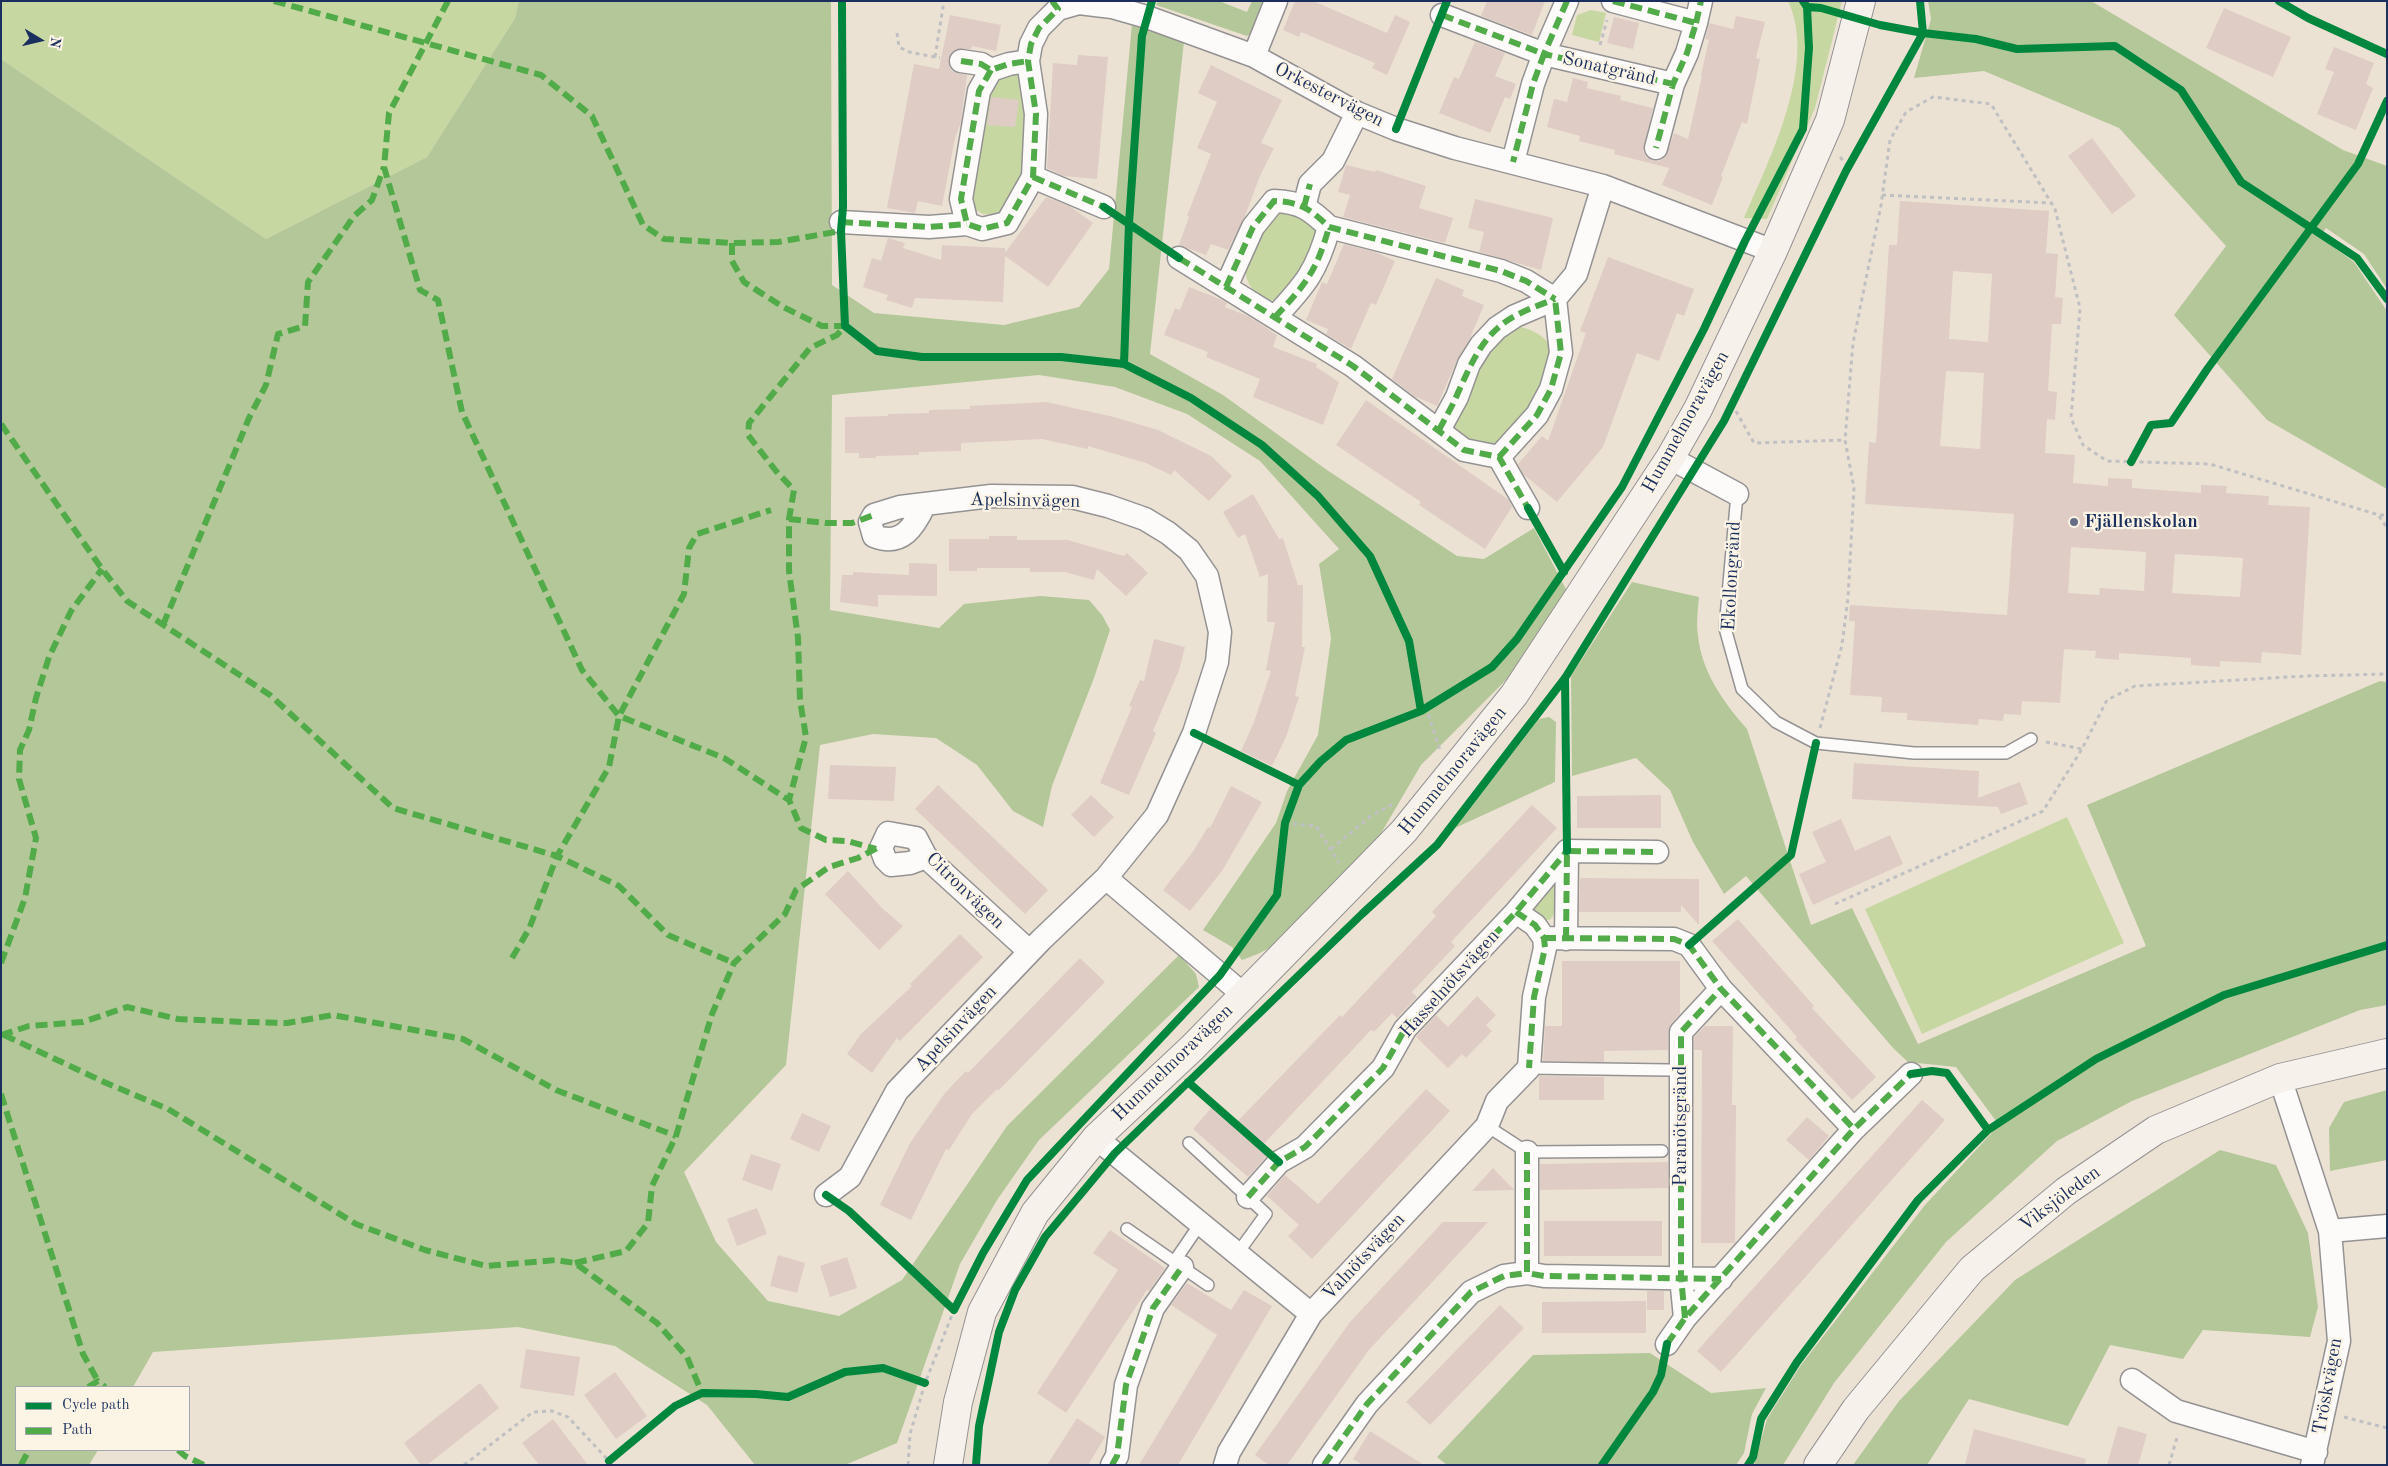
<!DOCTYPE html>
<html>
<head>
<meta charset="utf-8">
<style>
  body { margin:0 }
  #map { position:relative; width:2388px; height:1466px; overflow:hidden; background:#ece2d4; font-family:"Old Standard TT",serif }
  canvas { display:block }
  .frame { position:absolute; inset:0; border:2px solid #1b2f5e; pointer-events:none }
  .legend { position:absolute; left:15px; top:1386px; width:175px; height:65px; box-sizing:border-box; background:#fcf5e5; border:1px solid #a2a6af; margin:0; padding:6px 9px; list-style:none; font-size:15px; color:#1b2f5e }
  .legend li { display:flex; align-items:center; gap:10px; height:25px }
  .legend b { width:25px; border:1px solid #a2a6af }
  .north { position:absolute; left:15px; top:15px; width:50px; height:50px; -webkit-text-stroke:4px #fcf5e5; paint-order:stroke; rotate:99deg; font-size:14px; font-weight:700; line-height:20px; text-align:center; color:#1b2f5e }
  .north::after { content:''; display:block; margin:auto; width:18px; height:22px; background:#1b2f5e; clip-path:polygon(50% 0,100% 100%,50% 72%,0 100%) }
</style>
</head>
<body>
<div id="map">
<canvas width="2388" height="1466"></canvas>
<div class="frame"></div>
<ul class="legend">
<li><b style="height:6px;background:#00873e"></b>Cycle path</li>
<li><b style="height:6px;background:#52ab49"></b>Path</li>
</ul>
<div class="north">N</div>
</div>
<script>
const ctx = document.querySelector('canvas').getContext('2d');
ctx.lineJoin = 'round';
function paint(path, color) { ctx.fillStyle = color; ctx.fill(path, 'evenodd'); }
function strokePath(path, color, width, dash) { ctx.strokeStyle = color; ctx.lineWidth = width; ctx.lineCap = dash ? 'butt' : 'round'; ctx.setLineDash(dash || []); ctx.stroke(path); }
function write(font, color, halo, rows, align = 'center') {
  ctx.font = font + ' "Old Standard TT",serif'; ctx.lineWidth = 4.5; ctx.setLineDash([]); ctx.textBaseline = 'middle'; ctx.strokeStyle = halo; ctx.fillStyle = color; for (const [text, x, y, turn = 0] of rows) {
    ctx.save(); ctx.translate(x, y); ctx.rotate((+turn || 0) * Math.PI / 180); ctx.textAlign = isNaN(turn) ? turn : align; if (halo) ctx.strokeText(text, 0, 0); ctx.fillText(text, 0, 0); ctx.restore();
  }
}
const green = new Path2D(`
  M1,1h518l-4,17 -88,139 -161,82 -265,-180z
  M1788,1h54l-27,107 -48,111 -23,-1c25,-58 74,-154 44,-217z
  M1591,10l15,3 -7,29 -27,-7 5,-20z
  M1026,69c3,49 10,110 -30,146l-13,-1 -11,-7 -5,-20 17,-94 24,-22z
  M1283,212l27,8 10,12 -4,17 -31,47 -15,5c-6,-4 -15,-8 -19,-14 -16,-22 8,-53 19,-72z
  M1515,326c18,3 31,10 40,26l-20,49 -30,39 -24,9 -23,-11 -7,-14 34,-72z
  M2067,817l57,126 -202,91 -57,-125z
  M1556,879l1,29 -6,11 -9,3 -11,-6 -3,-13z`);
const forest = new Path2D(`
  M519,1h312l1,284 42,28 130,12 75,-18 30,-38 23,-245 52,17 -34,313 73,41 104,75 130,86 27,3 50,-31 35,67 -55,77 -93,93 -48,82 -89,93 -26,14 -16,6 -10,-13 -29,-17 73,-107 11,-32 31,-56 13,-97 -12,-74 20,-15 -79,-88 -73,-47 -72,-27 -76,-12 -207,20 -2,215 109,18 25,-24 76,-8 49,4 13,15 8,15 -16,48 -42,108 -9,41 -30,-16 -36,-46 -41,-27 -63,-4 -53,11 -34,320 -102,107 32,70 52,59 71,15 63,-36 105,-154 172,-171 17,19 3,13 -160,153 -42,60 -37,64 -63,179 -52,22h-90l-48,-60 -92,-59 -97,-19 -365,25 -20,35h-117v63h82l-9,15h-88v-1406l265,180 161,-82 88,-139z
  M1158,1h61l28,11 5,-11h19l-10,26 -14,9 -91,-31z
  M1928,1h163l252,149 44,16v123l-23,-35 -38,-26 -7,9 35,25 33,49v178l-120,-69 -93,-105 52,-69 -107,-118 -135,-57 -70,7 17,-59z
  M1632,582l67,15c-1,12 -3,26 -1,38 3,36 26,68 49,94l64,196 41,-17 66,136 228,-98 -59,-141 293,-124 7,1v323l-27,5 -228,91 -75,40 -111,101 -112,141 -51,82h-29l13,-46 34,-54 124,-160 74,-80 -43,-58 -48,-5 -15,-14 -147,-172 -22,18 -31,-52 -23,-52 -34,-32 -64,18 -1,-100z
  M1549,717l7,5 -1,60 -100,46 84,-109z
  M2387,1090v70l-57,11 -1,-43 15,-26z
  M2220,1150l56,15 32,68 10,74 -8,30 -107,-7 -20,29 -73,-14 -42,81 -99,-27 -42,66h-74l46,-64 116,-121z
  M1650,1353l61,40 55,-5 -14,26 -8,39 -8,12h-289l-10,-8 96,-102z`);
const building = new Path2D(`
  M1295,1h18l74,32 8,-18 15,7 -23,53 -15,-7 3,-5 -74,-31 -2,5 -16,-7z
  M1487,1h58l-13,34 -51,-19z
  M2224,8l67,29 -18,40 -67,-29z
  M950,15l51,10 -5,26 -24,-5 -1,3h-15l-8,10 1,6 3,6 15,4 -6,47 -6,16 -13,68 -24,-5 -3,12 -28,-5 27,-144 25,5z
  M1736,16l29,6 -9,36 4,1 -13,65 -5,-2 -21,54 2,1 -11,28 -50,-20 7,-17 -55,-14 1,-4 -36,-9 1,-5 -33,-9 7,-28 13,3 6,-24 15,4 -1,6 34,8 -1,4 33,8 -10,43 3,6 6,3 7,1 6,-3 9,-25 14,6 14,-63 -1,-1 8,-35 -4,-1 4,-16 24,6z
  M1614,17l25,6 -6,26 -26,-6z
  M1475,42l30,11 -10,23 21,8 -6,15 -5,-2 -15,36 -51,-20 15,-36 5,2z
  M2334,47l40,16 -8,21 7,4 -17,42 -39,-16 17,-42 -9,-3z
  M1078,55l30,2 -11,122 -34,-3 -16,-8 6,-105 24,2z
  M1211,65l71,35 -21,43 13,5 -14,28 -15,40 -17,34 -17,-6 -5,11 -27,-10 10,-28 -2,-1 24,-62 -14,-6 20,-46 -19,-9z
  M991,97l28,3 -4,27 -28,-2z
  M2092,138l44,58 -24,18 -44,-58z
  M1346,165l29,7 1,-2 50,16 -7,22 34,10 -8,25 -102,-26 7,-22 -12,-3z
  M1046,197l25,10 22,16 -45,64 -43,-31 -2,46 -88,-4 -3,10 -26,-8 2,-5 -25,-8 9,-29 9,3 7,-23 17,5 -2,5 38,12 1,-15 63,3v5z
  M1475,199l78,19 -12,52 -62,-18 5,-20 -16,-4z
  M1900,201l149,10 -3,42 12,1 -3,43 8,1 -2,26h-9l-4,67 9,1 -2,28 -8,-1 -2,34 30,2 -2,28 35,3v-8l24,1v9l69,5v-8l26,1 -1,7 43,3 -1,9 42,2 -9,148 -39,-3 -1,11 -41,-2v6l-29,-2v-7l-72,-5v7l-24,-2 1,-7 -32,-2 -4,54 -38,-2 -1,14 -17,-1 -1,7 -24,-2 -1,6 -71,-5v-7l-26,-1 1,-15 -32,-2 5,-74h-6l1,-16 157,10 7,-101 -149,-10 4,-62 7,1 13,-198h8zM1953,271l39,3 -4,68 -39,-3zM1946,371l38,2 -4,76 -40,-3zM2071,547l75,5 -2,39 -44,-3 -1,7 -31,-2zM2175,554l68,4 -3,39 -68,-4z
  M1344,244l31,8 20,9 -19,44 -5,-2 -20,46 -25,-15 2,-5 -22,-9 16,-38 5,2z
  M1608,257l86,32 -10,27 -7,-3 -18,48 -22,-8 -34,94 -46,55 -34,-28 -5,-10 24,-28 6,5 38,-108 -6,-2z
  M1436,278l28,12 -2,6 22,9 -14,33 -13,22 -20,46 -23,-10 -22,-17z
  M1189,287l33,13 5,3 -2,4 23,9 29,19 -4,12 44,17 -1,3 23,15 -16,43 -70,-28 7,-18 -54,-22 2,-5 -44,-17 11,-27 5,2z
  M1366,400l143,100 3,7 -27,42 -66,-44 2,-3 -85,-57z
  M1046,402l68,15 44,13 53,26 21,20 -23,25 -35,-31 -3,5 -25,-12 -58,-17v3l-46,-10 -81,4v8l-42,1v3l-43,1v2h-17v-5h-14v-36l43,-1v-2l41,-1v-3l41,-1v-3z
  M1253,494l26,45 4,-1 15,47h5l-1,62h3l-10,49 4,1 -13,40 -14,29 -31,-15 13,-29 17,-51 -5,-1 9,-48h-8l1,-48 -8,3 -15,-43 -7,4 -15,-26z
  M989,536h28v4h49l-2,-1 60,17 3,-3 21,20 -22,23 -29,-27 -3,11 -29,-8h-35v-4h-53v3h-28v-32h40z
  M909,563l28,1v32l-59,-1v12l-38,-5 2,-27h11v-3l56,3z
  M1154,639l31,8 -6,23 -26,61 3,2 -27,62 -29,-12 32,-76 -3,-1 11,-26 4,1z
  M1854,763l125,8 -1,27 42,-16 8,22 -27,10 -3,-7 -146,-8z
  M830,765l66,2 -2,34 -66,-2z
  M938,785l110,105 -23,24 -110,-105z
  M1231,786l31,16 -40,69 -32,40 -27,-21 29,-37 16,-26 2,1z
  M1091,795l23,22 -20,20 -23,-22z
  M1661,795v33h-84v-32z
  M1532,805l25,23 -106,114 4,4 -43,46 5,5 -20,21 -5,-5 -18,19 -3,-2 -112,119 8,7 -19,21 -55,-48 19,-22 21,19 107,-111 2,2 94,-101 -4,-4z
  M1841,819l14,32 35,-16 13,29 -90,41 -14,-31 27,-12 -14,-30z
  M848,871l35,38 20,17 -24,24 -54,-56z
  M1580,878l119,1v46l-18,-20v7h-102z
  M1738,919l76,87 -2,2 64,69 -24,23 -57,-61 2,-2 -85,-96z
  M960,934l23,23 -83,84 -3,-3 -25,35 -25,-19 14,-20 51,-48 -2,-2z
  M1080,958l25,24 -107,109 -1,-2 -25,25 -23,36 -3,-1 -35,71 -31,-15 30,-62 35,-50 21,-22 2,2z
  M1562,961h118v53l-9,9 -3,8v19l-64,1v11l-61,-1 2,-35h17z
  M1477,996l19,19 -10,10 6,6 -26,27 -4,-4 -14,14 -32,-31 20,-22 12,12z
  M1705,1026h28l-1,79h4l-1,138h-34l1,-193h-8v-13z
  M1539,1076l65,1v23h-65z
  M1426,1089l24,22 -138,148 -24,-23 11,-11 -32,-29 18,-21 33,29z
  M1922,1100l23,20 -224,252 -24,-21z
  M802,1113l29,13 -12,26 -29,-13z
  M1807,1117l22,19 -20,24 -23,-20z
  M751,1154l30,10 -9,27 -30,-11z
  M1668,1162v26l-128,2v-26z
  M1493,1168l21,22 -42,1z
  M757,1208l10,26 -30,12 -10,-27z
  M1544,1221h118v35h-118z
  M1443,1222h45l-120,129 -81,114h-18l-14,-10 95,-133z
  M1110,1230l55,38 -16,23 -2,-1 -81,123 -29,-20 81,-123 -25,-17z
  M778,1255l27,8 -8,30 -27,-7z
  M847,1257l10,31 -27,9 -10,-31z
  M1187,1283l44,27 13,-20 28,16 -94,159h-39l78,-130 -46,-30z
  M1647,1291h17v19h-17z
  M1646,1301v32h-104v-31z
  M1500,1305l24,23 -94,97 -24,-23z
  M526,1349l54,8 -6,39 -54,-8z
  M615,1372l32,44 -31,23 -32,-44z
  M480,1383l19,25 -72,57h-6l-17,-22z
  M1077,1418l28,19 -17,28h-41z
  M553,1419l35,46h-49l-17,-22z
  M2118,1426l29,8 -9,31h-31z
  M1974,1429l112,30 -1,6h-120z
  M1370,1431l54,34h-61l-10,-6z`);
const path = new Path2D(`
  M897,33l2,14 10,5 31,6
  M1600,45l7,-25
  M935,57l9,-56
  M1840,157l8,9
  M1882,195l169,8
  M1732,404l22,39 91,-3
  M2379,516l8,12
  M1426,707l14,43
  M1820,728l22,-83 6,-47 6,-110 -9,-48 8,-97 28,-138 9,-65 16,-28 27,-15 58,7 64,105 25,99 -9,110 12,27 24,16 103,3 169,51h8
  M2046,742l36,7
  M1285,823l31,3 23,37
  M1331,849l40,-33 22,-12
  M1835,904l208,-93 39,-62 25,-49 28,-14 171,-10 81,-2
  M2344,1417l43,11
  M464,1465l69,-53 19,-1 16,6 41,44v4
  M908,1465l2,-31 15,-51 29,-73
  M2169,1465l9,-31`);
const lane = new Path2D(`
  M1737,494l-12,134 17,61 34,33 40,21 98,10h92l25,-14
  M1529,1068l140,2
  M1487,1126l40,26 135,-1
  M1189,1143l77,71 -29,40
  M1127,1229l81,56
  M1174,1262l26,-38`);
const street = new Path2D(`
  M1567,1l-23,53 129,30
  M1613,1l83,22 -9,30 -14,31 -17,64
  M1442,15l102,39 -11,30 -20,78
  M1696,23l5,-22
  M1254,56l22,-55
  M961,61l20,3 10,6 18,-6 19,-3
  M991,70l-12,21 -18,108 6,25 15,5 25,-6 26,-46 3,-63 -8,-53 3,-17 8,-16 19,-19 21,-6 33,4 35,10 107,39 103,57 39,16 59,19 148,38 170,65
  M1033,177l71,30
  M1304,207l6,-23 23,-23 24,-48
  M841,222l88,5 38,-3
  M1179,258l174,108 111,84 35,7 29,51
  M1226,287l27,-60 21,-26c27,1 36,8 55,26l172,44 25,10 29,18
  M1275,317c30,-32 42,-46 54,-90
  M1439,430l18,-33 12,-33 12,-19 16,-17 18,-12 40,-17 21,-25 27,-88
  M1499,457l38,-42 14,-26 10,-36 -6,-54
  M1670,458l67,36
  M926,857l-16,6 -19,2 -6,-6 -4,-11 7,-15 28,5 10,19 103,94
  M1106,878l138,117
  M1544,938l130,1 15,6 32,44 133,140
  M1566,939l1,-88 90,1
  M2280,1078l50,153 9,110 -27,124
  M1096,1138l215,176
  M1527,1152v121l17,3 177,3
  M826,1195l24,-18 47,-86 144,-151 65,-62 51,-63 37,-82 23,-71 3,-30 -13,-56 -18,-26 -21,-17 -23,-14 -37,-13 -36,-9 -81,-1 -91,11 -26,8 -4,7 4,14c28,11 40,-9 51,-32
  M1248,1197l31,-35 26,-15 78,-79 22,-39 111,-117 51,-61
  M2330,1231l57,-5
  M1685,1318l-4,-41v-245l40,-43
  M1667,1344l18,-26 169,-189 57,-55
  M2132,1380l44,31 140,41
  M1112,1465l5,-9 9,-71 27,-77 29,-41
  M1225,1465l4,-13 82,-138 176,-188 10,-25 32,-33 5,-71 11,-49 -1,-10 -9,-13 -19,-13
  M1324,1465l43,-61 104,-112 33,-16 23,-3`);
const secondary = new Path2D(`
  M948,1465l10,-63 24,-90 53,-99 61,-75 96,-90 212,-217 110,-136 156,-237 28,-49 75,-158 57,-131 31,-119
  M1818,1465l38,-56 116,-140 94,-78 90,-61 124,-52 107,-25`);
const quiet = new Path2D(`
  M274,1l267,74 51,41 51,109 21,14 68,4 46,-1 63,-11
  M448,1l-59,112 -5,54 36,123 18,10 24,112 120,258 37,46 105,42 65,42
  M1567,1l-23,53 129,30
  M1613,1l83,22 -9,30 -14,31 -17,64
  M1442,15l102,39 -11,30 -20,78
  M1696,23l5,-22
  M961,61l20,3 10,6 18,-6 19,-3
  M991,70l-12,21 -18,108 6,25 15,5 25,-6 26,-46 3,-63 -8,-53 3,-17 8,-16 19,-19 -6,-8
  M1033,177l71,30
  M1304,207l6,-23
  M841,222l88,5 38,-3
  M732,243v18l12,21 39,25 39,19h23l-8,9 -27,13 -61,75 -1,12 28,36 18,19 -5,29v52l9,67 2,62 6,37 -17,63 12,28 25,12 21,1 29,8
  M1179,258l174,108 111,84 35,7 29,51
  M1226,287l27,-60 21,-26c27,1 36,8 55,26l172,44 25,10 29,18
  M1275,317c30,-32 42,-46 54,-90
  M1,424l101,145 25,32 143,94 123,113 164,48 62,30 49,49 66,28
  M1439,430c6,-12 13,-23 18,-35 14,-31 26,-62 58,-79 13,-7 27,-12 40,-17
  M1499,457l38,-42 14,-26 10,-36 -6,-54
  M789,519l37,4h26l22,-8
  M163,625l86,-207 17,-33 12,-51 27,-8 3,-44 46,-66 18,-16 12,-33
  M1516,912l19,13 9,13 1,10 -11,49 -5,71
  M1544,938l130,1 15,6 32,44 133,140
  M1566,939l1,-88 90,1
  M512,958l17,-29 28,-73 52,-89 10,-51 65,-122 5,-46 8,-14 74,-24
  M1,963l24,-65 11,-60 -17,-59 1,-29 9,-20 7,-32 13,-41 22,-46 31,-42
  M1,1035l28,-9 54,-4 44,-15 51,12 66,3 43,1 46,-8 130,24 93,51 120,46
  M4,1035l100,47 64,27 188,115 69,26 61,16 70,-6 19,3 82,60 30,34 15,36
  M1,1094l82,260 15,27
  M1527,1152v121l17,3 177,3
  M1248,1197l31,-35 26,-15 78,-79 22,-39 111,-117 51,-61
  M575,1263l51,-12 22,-28 4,-37 24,-50 36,-122 22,-51 51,-49 11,-24 33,-23 29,-9 19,-10
  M1685,1318l-4,-41v-245l40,-43
  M1667,1344l18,-26 169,-189 57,-55
  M88,1387l10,-6 7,6
  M178,1450l7,6 19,9
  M21,1465l8,-15
  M1112,1465l5,-9 9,-71 27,-77 29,-41
  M1324,1465l43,-61 104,-112 33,-16 23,-3`);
const cycleway = new Path2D(`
  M842,1l1,206 -2,24 4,95 32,25 45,6h139l63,7 67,34 71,47 56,51 52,60 39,85 12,70
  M1803,1l4,6 14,1 59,17 43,8 53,6 41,10 98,-3 66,44 60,92 116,76 30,41
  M2279,1l29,17 79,36
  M1396,129l51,-128
  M1104,207l75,51
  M1124,364l5,-141 13,-187 10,-35
  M2131,462l20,-37 20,-2 37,-55 150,-204 29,-63
  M1528,508l36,64
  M1565,678l2,173
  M1194,733l105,52
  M1689,945l102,-90 25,-112
  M1911,1074l21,-3 15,2 41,57
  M1188,1082l91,80
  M826,1195l23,16 105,99 29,-57 44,-73 193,-205 57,-80 8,-72 14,-38 22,-24 25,-21 75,-29 71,-44 25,-28 105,-152 82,-158 41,-88 58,-112 6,-81 -2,-41
  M609,1461l66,-55 27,-13 54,1 32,3 57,-25 38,-4 42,15
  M976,1465l3,-39 20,-94 16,-42 30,-53 70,-84 247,-239 75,-69 128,-167 159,-257 122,-250 77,-138 -3,-32
  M1602,1465l51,-73 8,-17 6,-31
  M1748,1465l5,-8 8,-38 36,-57 121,-162 70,-70 108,-71 128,-64 163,-50`);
const markers = [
  [2074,522,5,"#646e87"]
];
const streetNames = [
  ["Sonatgränd",1609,69,13],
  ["Orkestervägen",1329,95,27],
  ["Hummelmoravägen",1686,422,-61],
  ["Apelsinvägen",1025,501,1],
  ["Ekollongränd",1732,576,-87],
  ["Hummelmoravägen",1453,771,-51],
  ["Citronvägen",965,891,44],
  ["Hasselnötsvägen",1450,984,-48],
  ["Apelsinvägen",956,1029,-47],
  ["Hummelmoravägen",1173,1063,-44],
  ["Paranötsgränd",1681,1126,-90],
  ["Viksjöleden",2060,1199,-37],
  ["Valnötsvägen",1364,1257,-47],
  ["Tröskvägen",2328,1386,-80]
];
const poiNames = [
  ["Fjällenskolan",2084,522]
];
paint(green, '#c7d7a1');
paint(forest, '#b4c799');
paint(building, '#dfccc5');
strokePath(lane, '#949293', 14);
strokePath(street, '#949293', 25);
strokePath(secondary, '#949293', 30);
strokePath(path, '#c0c0c2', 3, [4, 4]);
strokePath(lane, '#fcfbf9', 11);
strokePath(street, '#fcfbf9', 22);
strokePath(secondary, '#f6f1eb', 28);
strokePath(quiet, '#52ab49', 6, [12, 6]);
strokePath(cycleway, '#00873e', 8);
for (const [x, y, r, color] of markers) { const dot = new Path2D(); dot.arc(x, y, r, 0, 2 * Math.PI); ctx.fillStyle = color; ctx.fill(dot); strokePath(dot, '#fcf5e5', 2); }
write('19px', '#1b2f5e', '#fcf5e5', streetNames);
write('bold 19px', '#1b2f5e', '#fcf5e5', poiNames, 'left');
</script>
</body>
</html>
